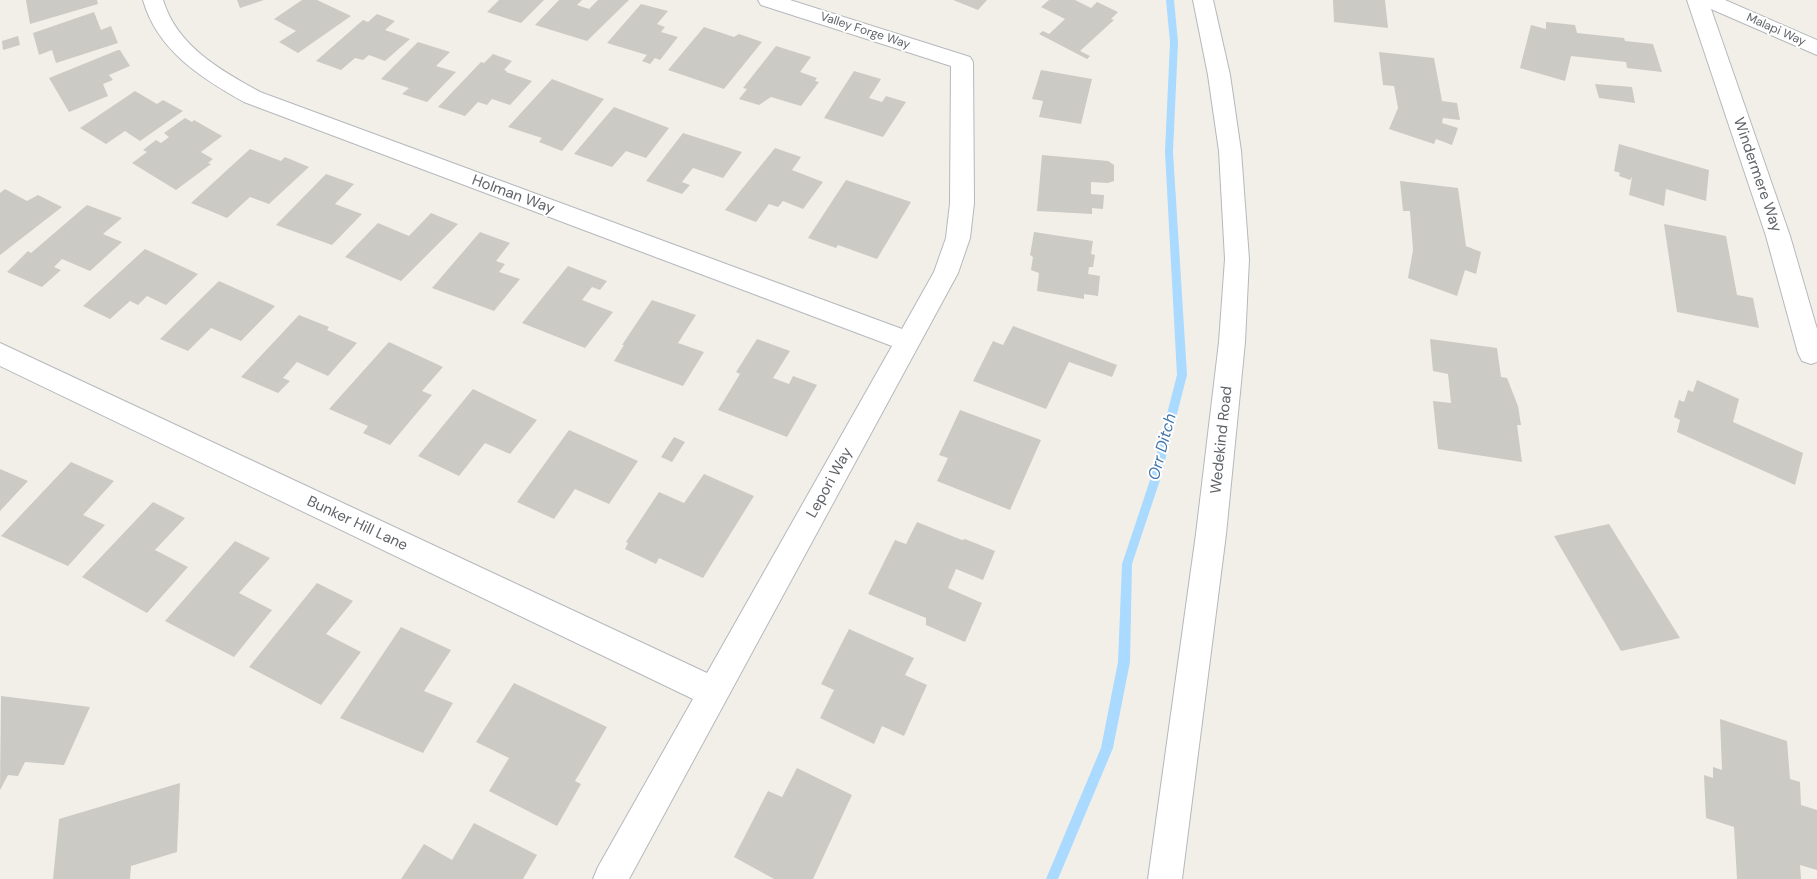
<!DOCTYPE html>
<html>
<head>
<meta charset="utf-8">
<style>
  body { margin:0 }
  canvas { display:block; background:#f1efe8 }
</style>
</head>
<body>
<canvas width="1817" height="879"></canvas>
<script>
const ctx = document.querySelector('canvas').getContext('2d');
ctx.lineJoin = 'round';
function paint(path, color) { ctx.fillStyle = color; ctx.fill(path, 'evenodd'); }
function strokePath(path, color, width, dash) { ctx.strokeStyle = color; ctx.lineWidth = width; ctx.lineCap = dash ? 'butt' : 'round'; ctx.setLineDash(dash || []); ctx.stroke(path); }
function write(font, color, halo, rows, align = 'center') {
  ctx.font = font + ' "DM Sans",sans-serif'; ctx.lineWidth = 4; ctx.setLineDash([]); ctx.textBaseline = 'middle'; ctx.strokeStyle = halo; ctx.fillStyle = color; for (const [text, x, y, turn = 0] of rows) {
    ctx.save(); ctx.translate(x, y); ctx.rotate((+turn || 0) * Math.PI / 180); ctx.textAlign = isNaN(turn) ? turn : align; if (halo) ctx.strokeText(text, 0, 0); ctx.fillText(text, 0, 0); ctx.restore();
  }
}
const stream = new Path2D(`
  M1166,0h8l4,42 -5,110 14,223 -27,105 -28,84 -2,98 -17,86 -55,131h-12l55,-131 17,-86 4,-98 28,-84 27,-105 -12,-223 5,-110z`);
const building = new Path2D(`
  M26,0h71l1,4 -68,20z
  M237,0h27l-24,8z
  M302,0h15l34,16 -53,37 -19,-11 17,-11 -22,-12z
  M499,0h45l-23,23 -34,-11z
  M559,0h23l-5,5 12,4 9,-9h31l-42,41 -52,-16z
  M953,0h34l-9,10z
  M1049,0h26l16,8 6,-6 21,10 -7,7 3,1 -34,31 10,5 -3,3 -48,-25 4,-3 6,3 16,-15 -24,-12z
  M1333,0h52l3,28 -54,-6z
  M641,4l27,7 -11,13 8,3 -4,5 17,5 -18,23 -5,-2 -5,6 -8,-3 5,-6 -40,-12z
  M94,12l7,18 10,-4 7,17 -62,20 -4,-13 -13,5 -6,-22z
  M377,14l18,7 -10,9 25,9 -25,22 -16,-6 -6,5 -8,-2 -14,12 -25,-9 47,-41 5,2z
  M1546,22l29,3 2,8 47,5 1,3 28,3 9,28 -35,-4 -1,-6 -55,-6 -6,25 -45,-13 11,-43 15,4z
  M704,27l30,10 5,-3 23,8 -38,47 -56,-19z
  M18,36l2,9 -17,5 -1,-9z
  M418,42l32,10 -14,14 20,6 -29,30 -25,-8 7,-6 -28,-9z
  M776,46l35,11 -11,15 17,6 -2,3 4,1 -18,24 -30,-9 -12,8 -20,-6 8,-10 -4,-1z
  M118,50h2l10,16 -21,9 4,5 -10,4 5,12 -39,16 -20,-34z
  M1379,52l55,6 8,43 15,2 3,17 -17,-2 -1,5 16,5 -6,17 -16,-6 -2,5 -45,-15 9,-21 -4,-22 -11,-1z
  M493,54l19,7 -8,9 3,1 -1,1 26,9 -22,24 -18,-6 -5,6 -9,-3 -13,14 -27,-9 43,-45 3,1z
  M1041,70l51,9 -11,45 -42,-7 4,-16 -11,-2z
  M854,71l27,8 -12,19 13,4 4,-6 20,6 -23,35 -59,-19z
  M552,79l52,20 -42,52 -23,-9 3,-4 -34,-11z
  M1595,84l37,3 3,16 -36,-5z
  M135,91l22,13 6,-4 20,11 -43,30 -15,-10 -19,13 -26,-16z
  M614,107l55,21 -23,30 -20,-7 -14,16 -38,-13z
  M185,118l7,4 2,-2 28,16 -21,16 12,7 -5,4 3,1 -35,26 -44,-27 15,-11 -4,-2 13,-10 5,3 8,-6 -5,-4z
  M683,133l59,19 -19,26 -30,-10 -11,14 8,3 -8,9 -36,-13z
  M1619,144l90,26 -3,31 -40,-12 -2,17 -35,-11 3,-18 -2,3 -11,-4 1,-3 -6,-2z
  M775,148l26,9 -9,13 31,12 -20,27 -20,-8 -5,6 -9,-3 -13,18 -31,-12z
  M250,149l31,12 4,-4 24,10 -40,37 -19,-7 -23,21 -36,-15z
  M1042,155l66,6 6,4v16l-6,2 -17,-1v12l13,1 -1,14 -11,-1v6l-55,-3z
  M326,174l28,10 -19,20 27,10 -30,31 -56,-20z
  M846,180l65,22 -34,57 -39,-14 -2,3 -28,-10z
  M1400,181l58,7 8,58 15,6 -5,22 -11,-4 -8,26 -49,-18 5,-28 -3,-39h-7z
  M5,189l22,12 11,-6 24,12 -62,48v-62z
  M87,205l35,13 -19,16 19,8 -32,29 -28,-12 -8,8 7,3 -19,17 -35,-15 21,-21 3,2z
  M431,213l27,11 -57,57 -56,-24 33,-34 31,13z
  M1664,224l62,12 11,59 16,3 6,30 -82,-16z
  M480,232l30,11 -14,18 9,3 -6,8 21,7 -26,32 -62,-23z
  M1034,232l59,9 -2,13 4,1 -2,12h-4l-1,7 12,2 -2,20 -14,-2v5l-47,-8 2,-18 -8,-3 2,-13 -3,-2z
  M145,249l53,25 -32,31 -19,-9 -9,9 -8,-4 -20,18 -27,-13z
  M568,266l39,15 -7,9 -8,-3 -10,13 31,12 -28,36 -63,-25z
  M219,281l56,25 -34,35 -30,-13 -23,23 -28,-12z
  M652,300l44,15 -18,28 26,9 -21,34 -69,-25 10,-16h-2z
  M299,315l30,12 -2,3 30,13 -29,33 -31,-14 -14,16 7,3 -12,12 -37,-16z
  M1013,326l104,39 -5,12 -43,-15 -23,47 -73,-28 20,-40 10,4z
  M757,339l33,12 -17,27 16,6 4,-8 24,9 -30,52 -69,-27 22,-36 -4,-2z
  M1430,339l67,9 4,29 6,1 11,28 3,19h-4l5,37 -84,-13 -5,-48 18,2 -3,-29 -15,-3z
  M389,342l54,25 -21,24 10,4 -42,50 -27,-12 5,-7 -39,-17z
  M1697,380l42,19 -6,23 70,31 -8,32 -118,-53 3,-12 -6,-3 5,-17 5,2 4,-12 5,2z
  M473,389l64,31 -27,34 -25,-11 -26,33 -41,-20z
  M960,410l81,30 -31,70 -73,-29 11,-23 -9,-3z
  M569,430l69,31 -29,43 -34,-15 -21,30 -37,-17z
  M674,437l11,5 -13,20 -11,-5z
  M71,462l43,19 -31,34 22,10 -37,41 -67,-30z
  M0,469l28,12 -28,30z
  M704,474l50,22 -51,82 -44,-20 -3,6 -31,-15 3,-6 -2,-1 33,-50 25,11z
  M153,502l32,16 -30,32 33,17 -41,46 -65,-36z
  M917,522l45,18 3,-1 30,12 -12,29 -27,-11 -8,19 34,15 -17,39 -39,-17v-7l-58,-24 27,-54 11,4z
  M1609,524l71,114 -59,13 -67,-115z
  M235,541l35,17 -31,35 33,17 -38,47 -69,-36z
  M317,583l36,18 -27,33 35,18 -40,53 -72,-38z
  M401,627l50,23 -27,41 29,12 -30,50 -83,-35z
  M849,629l65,29 -9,17 22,10 -23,51 -22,-10 -8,18 -54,-26 14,-28 -13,-6z
  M514,683l93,44 -32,54 6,3 -24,42 -68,-35 20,-33 -33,-16z
  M1,696l89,11 -26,58 -39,-3 -7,14 -10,-1 -8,15z
  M1720,719l67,22 3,38 10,3 1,23 16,5v60l-17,-5 1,14h-64l-3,-52 -28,-9 -2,-43 9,3v-11l9,3z
  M797,768l55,27 -39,84h-39l-40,-22 34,-66 14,6z
  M180,783l-3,69 -46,14 -1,13h-77l6,-60z
  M474,823l63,32 -14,24h-122l23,-35 28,16z`);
const minor = new Path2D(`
  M143,0h20c14,46 57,70 97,92l642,237 32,-57 12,-34 4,-35 1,-137 -190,-61 -3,-5h32l180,57 3,5 1,141 -4,35 -12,35 -329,606h-36l5,-12 95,-168 -693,-333v-23l707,330 185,-327 -648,-244c-43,-24 -87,-52 -101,-102z
  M1687,0h38l92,40v15l-106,-46 79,227 27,93v33l-6,2 -9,-3 -4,-8 -32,-117z`);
const tertiary = new Path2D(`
  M1193,0h20l17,75 11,76 8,108 -4,83 -19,192 -44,345h-34l48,-345 23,-192 6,-83 -6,-108 -11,-76z`);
const farStreetnames = [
  ["Malapi Way",1776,30,24],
  ["Valley Forge Way",865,31,18]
];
const streetNames = [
  ["Windermere Way",1757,175,71],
  ["Holman Way",513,195,20],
  ["Wedekind Road",1222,440,-84],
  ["Lepori Way",830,483,-61],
  ["Bunker Hill Lane",357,524,25]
];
const waterNames = [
  ["Orr Ditch",1163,447,-75]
];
paint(stream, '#aadaff');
paint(building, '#cccac5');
strokePath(minor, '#b5b8bc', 2);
strokePath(tertiary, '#b5b8bc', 2);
paint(minor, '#fff');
paint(tertiary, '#fff');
write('12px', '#5f6368', '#fff', farStreetnames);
write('15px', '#5f6368', '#fff', streetNames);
write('italic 16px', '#4174aa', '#fff', waterNames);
</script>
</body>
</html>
